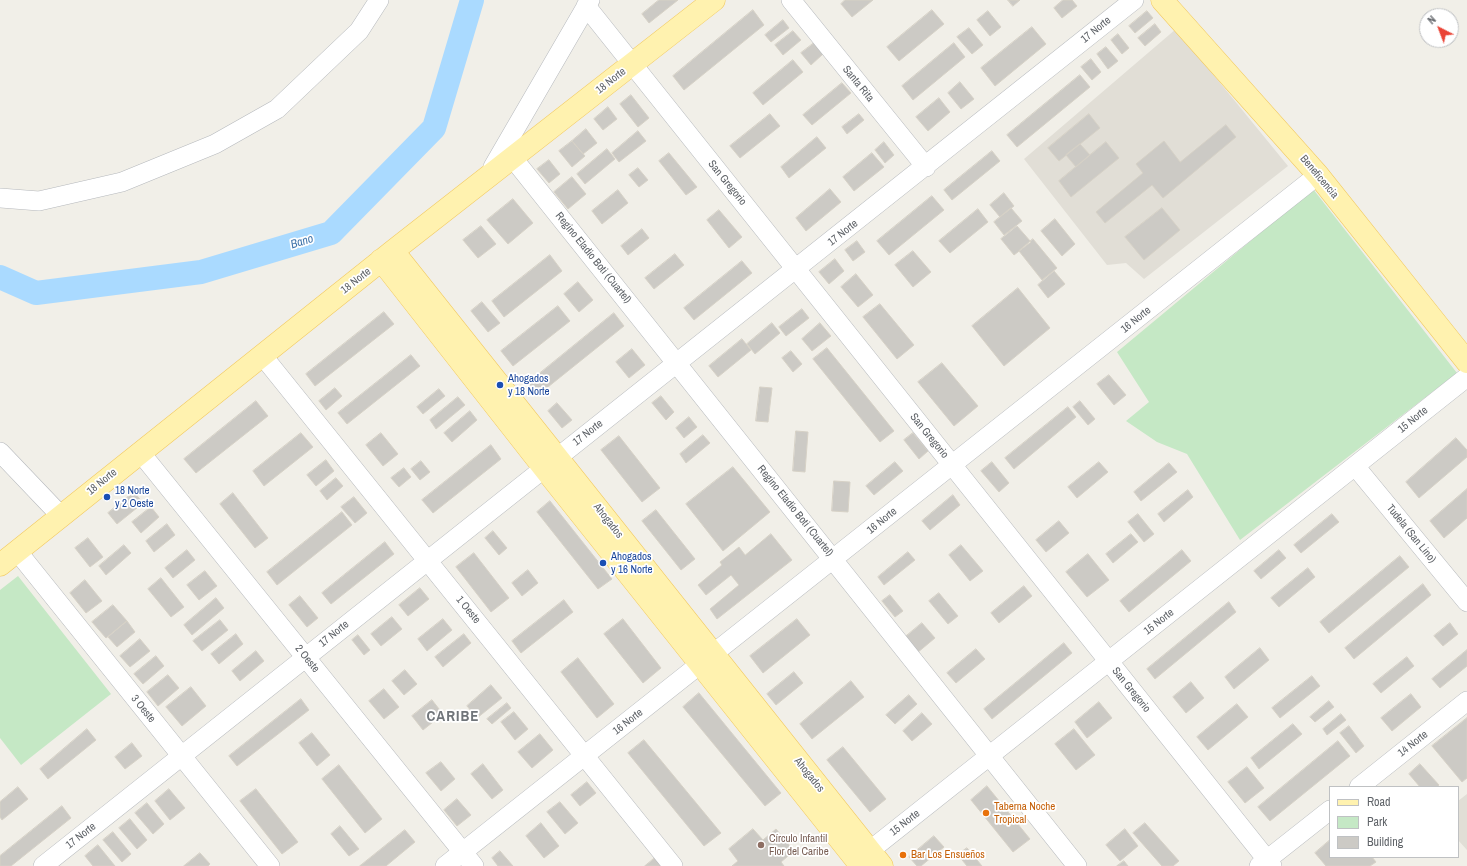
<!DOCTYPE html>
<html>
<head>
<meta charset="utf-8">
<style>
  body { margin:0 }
  #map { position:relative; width:1467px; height:866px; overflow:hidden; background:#f1efe8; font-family:"Archivo Narrow",sans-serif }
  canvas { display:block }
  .legend { position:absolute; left:1329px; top:786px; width:130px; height:72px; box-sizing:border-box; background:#fff; border:1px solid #bfc1c3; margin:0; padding:5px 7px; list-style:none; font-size:12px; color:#5f6368 }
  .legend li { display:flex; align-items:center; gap:8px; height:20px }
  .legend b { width:20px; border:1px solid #bfc1c3 }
  .north { position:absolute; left:1419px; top:8px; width:40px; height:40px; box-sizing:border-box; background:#fff; border:1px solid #bfc1c3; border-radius:50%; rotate:318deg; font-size:11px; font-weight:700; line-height:16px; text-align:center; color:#5f6368 }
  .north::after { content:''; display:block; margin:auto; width:14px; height:18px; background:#ea4335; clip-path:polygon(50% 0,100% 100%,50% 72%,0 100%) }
</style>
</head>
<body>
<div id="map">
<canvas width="1467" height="866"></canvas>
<ul class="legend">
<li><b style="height:5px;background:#fff2af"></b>Road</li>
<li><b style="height:11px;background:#c5e8c5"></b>Park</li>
<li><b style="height:11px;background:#cccac5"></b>Building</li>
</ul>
<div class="north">N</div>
</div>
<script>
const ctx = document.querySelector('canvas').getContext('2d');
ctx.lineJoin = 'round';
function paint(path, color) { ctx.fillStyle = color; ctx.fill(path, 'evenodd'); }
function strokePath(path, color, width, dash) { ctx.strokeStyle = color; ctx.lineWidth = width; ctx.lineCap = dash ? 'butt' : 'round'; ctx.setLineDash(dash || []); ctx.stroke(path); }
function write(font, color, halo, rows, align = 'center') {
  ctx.font = font + ' "Archivo Narrow",sans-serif'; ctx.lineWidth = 3.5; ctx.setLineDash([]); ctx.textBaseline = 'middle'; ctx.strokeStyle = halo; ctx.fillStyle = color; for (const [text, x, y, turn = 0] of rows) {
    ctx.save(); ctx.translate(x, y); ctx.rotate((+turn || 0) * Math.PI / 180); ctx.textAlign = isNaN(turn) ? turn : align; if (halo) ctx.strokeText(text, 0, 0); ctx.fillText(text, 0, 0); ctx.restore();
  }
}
const education = new Path2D(`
  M1176,29l112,137 -144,113 -18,-16 -19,2 -83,-106z
  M1467,794v56l-9,-10v-39z`);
const green = new Path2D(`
  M1313,189l144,184 -217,167 -53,-86 -30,-12 -31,-21 23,-19 -32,-50z
  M18,576l93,118 -90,71 -21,-27v-148z`);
const river = new Path2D(`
  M0,277l36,16 165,-21 130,-39 103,-105 38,-128`);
const building = new Path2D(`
  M659,0h19l-29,23 -7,-9z
  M845,0h28l-21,17 -11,-13z
  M1008,0h12l-7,6z
  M1063,0h9l5,6 -15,12 -8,-10z
  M753,10l11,15 -80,65 -11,-14z
  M932,10l12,14 -45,37 -12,-14z
  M988,11l13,16 -11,9 -13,-16z
  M1147,11l6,7 -18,15 -6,-7z
  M783,20l6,8 -18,14 -6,-7z
  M1155,24l6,8 -16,14 -7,-8z
  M1032,27l14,17 -51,42 -14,-18z
  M969,28l14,17 -11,9 -15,-17z
  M793,31l8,9 -18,15 -8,-10z
  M1118,34l11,14 -7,6 -11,-14z
  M814,43l9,11 -12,11 -10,-12z
  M954,43l11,14 -52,43 -11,-14z
  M1106,47l12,14 -10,8 -11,-15z
  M1091,59l10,13 -9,8 -11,-13z
  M793,60l10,12 -40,33 -10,-12z
  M1080,75l10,12 -73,60 -10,-12z
  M960,82l14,17 -13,10 -13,-16z
  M842,83l9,10 -39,32 -9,-10z
  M631,95l18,23 -11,9 -18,-23z
  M939,98l11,14 -22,19 -12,-14z
  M608,107l9,12 -14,11 -9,-11z
  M770,114l10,12 -40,32 -10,-12z
  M859,114l5,6 -17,14 -5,-7z
  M1089,114l11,14 -41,33 -11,-13z
  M1226,125l10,12 -73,61 -11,-13 -47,38 -9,-11 47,-39 -7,-9 28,-23 16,21z
  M586,129l11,14 -14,11 -11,-13z
  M638,131l8,10 -27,21 -7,-9z
  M817,137l9,11 -37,30 -8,-11z
  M572,141l13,15 -13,11 -13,-16z
  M884,142l10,13 -9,8 -10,-13z
  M1106,142l13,16 -48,39 -12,-16z
  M1080,144l10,11 -14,12 -10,-12z
  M607,149l8,10 -30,25 -8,-10z
  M992,151l8,10 -48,39 -8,-10z
  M669,153l28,34 -11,8 -27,-34z
  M872,153l12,14 -30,24 -11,-14z
  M549,160l11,14 -11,9 -12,-14z
  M638,168l10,12 -9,7 -10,-12z
  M572,177l14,17 -18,15 -14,-17z
  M830,189l11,13 -35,29 -10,-13z
  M618,190l10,13 -26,21 -10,-13z
  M1004,193l10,13 -14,11 -10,-12z
  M932,196l12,14 -55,45 -12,-14z
  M513,199l20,24 -25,21 -21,-24z
  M1011,208l11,13 -18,14 -10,-13z
  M1162,208l18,22 -36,30 -19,-23z
  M978,209l10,13 -38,31 -11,-12z
  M719,210l23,27 -13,11 -22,-28z
  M1055,219l20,25 -13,12 -21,-25z
  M481,226l15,18 -18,14 -15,-18z
  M1017,226l14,16 -17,13 -13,-16z
  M642,229l7,9 -21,17 -7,-9z
  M1033,239l24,29 -15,12 -23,-29z
  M857,241l8,11 -12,9 -8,-11z
  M913,251l18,21 -18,15 -18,-22z
  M675,254l9,11 -30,24 -9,-11z
  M550,255l12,16 -58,46 -12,-16z
  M835,259l9,12 -15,13 -10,-12z
  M742,261l10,12 -58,47 -10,-12z
  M1054,271l11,13 -17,14 -10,-13z
  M856,274l17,21 -15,12 -17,-20z
  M578,282l15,18 -14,12 -15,-18z
  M1018,288l32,40 -46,38 -32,-40z
  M482,302l18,21 -12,9 -17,-21z
  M880,304l34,41 -17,14 -34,-42z
  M558,306l12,15 -57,45 -12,-15z
  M802,309l7,9 -23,18 -7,-9z
  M384,312l10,12 -79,62 -9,-12z
  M614,313l10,13 -86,69 -10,-12z
  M772,323l8,10 -25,21 -8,-10z
  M820,323l11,13 -19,15 -10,-12z
  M742,339l9,11 -33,27 -9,-11z
  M827,348l67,83 -14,11 -67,-83z
  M632,349l13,16 -16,13 -13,-16z
  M791,351l11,13 -9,8 -11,-14z
  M411,355l9,11 -73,58 -9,-11z
  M942,363l36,43 -24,20 -36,-44z
  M1109,375l17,20 -12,10 -17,-21z
  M760,387l12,1 -4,34 -12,-1z
  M335,388l7,8 -16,14 -7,-9z
  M439,389l6,7 -22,18 -6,-7z
  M661,396l13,16 -8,8 -14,-17z
  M458,397l7,8 -29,24 -6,-9z
  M256,401l12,15 -72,57 -12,-14z
  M1080,401l15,18 -7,6 -15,-18z
  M557,403l15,17 -10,8 -14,-17z
  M1068,407l8,10 -62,52 -9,-11z
  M470,411l7,9 -25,22 -8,-9z
  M689,417l8,10 -13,11 -8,-10z
  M796,431l12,1 -3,40 -12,-1z
  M301,433l12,14 -49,39 -11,-15z
  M381,433l17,21 -15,12 -17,-21z
  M913,433l15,18 -9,8 -15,-19z
  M703,435l7,8 -24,20 -6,-9z
  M619,436l41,52 -18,14 -41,-52z
  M1456,438l11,12v7l-48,41 -13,-16z
  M491,445l10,14 -68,54 -11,-13z
  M326,460l8,11 -18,15 -9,-11z
  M421,461l9,11 -10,8 -9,-11z
  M895,462l8,9 -29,24 -8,-9z
  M992,462l17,21 -10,9 -18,-21z
  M1099,462l9,10 -31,26 -9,-11z
  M1169,463l8,9 -36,29 -7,-9z
  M733,467l37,45 -47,39 -37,-47z
  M404,468l7,9 -12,10 -8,-9z
  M336,478l7,8 -16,14 -7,-9z
  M834,481l16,1 -2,30 -16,-1z
  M1467,489v29l-23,20 -14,-17z
  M1188,490l5,7 -29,25 -6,-8z
  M134,492l9,11 -26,21 -9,-11z
  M233,493l35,45 -13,10 -35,-44z
  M953,495l7,10 -30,25 -8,-9z
  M354,497l13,16 -12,10 -14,-16z
  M550,501l62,78 -14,10 -61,-77z
  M151,507l8,10 -18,16 -9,-11z
  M656,510l39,49 -14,11 -39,-49z
  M342,512l10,13 -75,60 -10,-13z
  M1138,514l16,20 -10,8 -16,-20z
  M1332,514l7,8 -38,31 -7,-8z
  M1059,521l10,12 -23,19 -10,-12z
  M167,524l8,11 -21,17 -8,-11z
  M493,531l14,17 -8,7 -14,-17z
  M771,534l21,26 -75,59 -7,-10 29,-24 -8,-10 -25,20 -8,-10 24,-20 -2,-3 19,-15 6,8z
  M1131,534l7,8 -25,21 -7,-9z
  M88,538l15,19 -13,10 -15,-19z
  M385,542l9,12 -63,50 -9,-11z
  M124,545l7,8 -25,22 -7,-9z
  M961,545l22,26 -13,10 -21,-26z
  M187,550l8,10 -22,18 -8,-10z
  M1182,550l9,11 -62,51 -9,-11z
  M1279,550l7,8 -25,21 -7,-8z
  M908,552l7,8 -31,25 -6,-8z
  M474,553l35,45 -18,14 -35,-45z
  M1088,554l21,26 -22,17 -21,-25z
  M1400,556l9,11 -80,66 -9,-11z
  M1308,568l7,9 -36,30 -8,-9z
  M528,570l10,13 -16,13 -10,-13z
  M205,571l12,15 -18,14 -12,-15z
  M161,578l23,29 -13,10 -23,-28z
  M85,580l17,21 -16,12 -16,-20z
  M1423,584l8,11 -77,64 -9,-11z
  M1024,586l8,10 -33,27 -8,-10z
  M420,588l9,11 -21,17 -9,-11z
  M939,593l19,23 -10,8 -19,-23z
  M890,595l13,16 -8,6 -13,-16z
  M300,596l18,22 -11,9 -18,-22z
  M216,598l8,10 -32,27 -8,-10z
  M564,600l9,12 -52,41 -9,-12z
  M1229,602l7,10 -81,67 -8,-10z
  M113,605l14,16 -21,17 -14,-16z
  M392,617l10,12 -21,17 -10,-12z
  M443,619l9,11 -25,21 -9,-12z
  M623,619l38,49 -18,15 -39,-49z
  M797,619l13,16 -47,38 -13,-17z
  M220,620l8,10 -26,21 -9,-10z
  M127,621l8,11 -18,15 -9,-10z
  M922,623l13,15 -18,15 -13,-15z
  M1450,623l8,11 -15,12 -9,-10z
  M236,634l7,10 -24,20 -8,-10z
  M464,634l7,9 -28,24 -8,-10z
  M358,635l12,15 -6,5 -12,-15z
  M140,639l10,12 -20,16 -10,-11z
  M1064,643l8,10 -80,66 -8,-10z
  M1260,648l9,12 -35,29 -9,-12z
  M976,649l9,10 -29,24 -9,-10z
  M1467,650v16l-27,22 -8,-9z
  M256,651l8,10 -24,20 -8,-10z
  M156,656l8,10 -21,18 -9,-10z
  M1407,657l7,9 -33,27 -8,-9z
  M578,658l36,46 -17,14 -36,-46z
  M405,670l12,14 -13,11 -12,-14z
  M794,672l9,11 -27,22 -9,-11z
  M168,675l11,13 -21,18 -11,-14z
  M1312,676l8,10 -40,32 -8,-10z
  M851,681l13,16 -52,42 -12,-15z
  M1191,682l13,16 -18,15 -13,-16z
  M491,685l11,13 -25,20 -10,-12z
  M191,687l15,19 -24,20 -16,-19z
  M384,689l15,18 -15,12 -15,-18z
  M699,693l82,100 -16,13 -82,-99z
  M1411,694l10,13 -29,24 -11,-13z
  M909,695l8,9 -22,20 -9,-9z
  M301,699l8,11 -72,56 -8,-10z
  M432,700l11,14 -20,16 -11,-14z
  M1329,701l5,6 -19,15 -5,-5z
  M1099,702l13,16 -25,20 -12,-16z
  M507,703l4,5 -19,16 -5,-5z
  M1237,704l11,13 -40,33 -11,-13z
  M514,712l14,17 -13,11 -14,-18z
  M922,713l10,11 -20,17 -9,-10z
  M1341,714l5,6 -19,15 -4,-6z
  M1467,718v60l-5,4 -30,-36z
  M1293,724l9,10 -43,35 -8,-11z
  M1349,726l15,20 -8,7 -16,-20z
  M87,729l9,11 -48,39 -8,-10z
  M1074,729l21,26 -19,15 -21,-26z
  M312,733l18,22 -13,11 -18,-23z
  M540,734l13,16 -21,18 -14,-16z
  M644,740l77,93 -17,13 -76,-93z
  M1338,741l12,15 -80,65 -12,-14z
  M132,743l10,13 -17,13 -10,-12z
  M843,747l43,52 -16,13 -43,-52z
  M441,762l14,17 -14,12 -15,-18z
  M483,764l20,26 -11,9 -21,-25z
  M1420,764l19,21 -2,2h-17l-11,-13z
  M339,765l43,54 -17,14 -43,-54z
  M1247,767l17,21 -19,15 -17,-21z
  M587,782l9,11 -16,13 -9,-11z
  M987,786l43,53 -17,13 -42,-52z
  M18,787l10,12 -26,21 -2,-3v-15z
  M169,789l16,19 -15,12 -15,-19z
  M256,789l42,53 -16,12 -42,-53z
  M457,799l14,16 -14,11 -13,-16z
  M560,802l18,21 -13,11 -18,-22z
  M147,803l17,21 -11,10 -18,-21z
  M62,806l9,12 -60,48h-11v-10z
  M130,819l17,21 -10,9 -18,-21z
  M541,823l18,23 -15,12 -18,-22z
  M1145,823l34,38 -6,5h-11l-29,-33z
  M340,826l19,23 -10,7 -18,-22z
  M753,829l10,11 13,-11 18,22 -13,11 3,4h-52l6,-5 -9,-12z
  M1125,829l13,17 -18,15 -14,-16z
  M405,830l10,12 -29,24h-26z
  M113,832l18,22 -9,8 -19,-22z
  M934,836l10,11 -23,19h-4l-8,-9z
  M1330,840v17h42l4,5 -6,4h-44l-11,-13z
  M98,845l17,21h-22l-8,-10z
  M967,848l15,18h-15l-9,-11z
  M500,851l13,15h-15l-6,-8z
  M200,853l10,11 -2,2h-24z
  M656,857l8,9h-19z
  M1124,861l4,5h-11z`);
const minor = new Path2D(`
  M791,0l135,167
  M586,6l686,860
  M512,157l565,709
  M493,167l97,-167
  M0,198l39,3 83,-19 93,-38 62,-35 82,-78 20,-31
  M262,355l411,511
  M0,452l61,64
  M140,452l334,414
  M1355,466l112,136
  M17,551l253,315
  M1359,787l108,-86
  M858,860l609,-483
  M43,866c363,-289 729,-575 1091,-866
  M445,866c291,-230 583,-459 873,-691
  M1259,866l71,-56`);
const major = new Path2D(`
  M1162,0l156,175 149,187
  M393,251l489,615
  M381,260l163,208 317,398
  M0,565l393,-314 321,-251`);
const markers = [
  [500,385,4,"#1a4fb4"],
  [107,497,4,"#1a4fb4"],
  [603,563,4,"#1a4fb4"],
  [986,813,4,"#e8710a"],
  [761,845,4,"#8d6e63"],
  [903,855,4,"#e8710a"]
];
const streetNames = [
  ["17 Norte",1096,30,-39],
  ["18 Norte",611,81,-38],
  ["Santa Rita",858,84,51],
  ["Beneficencia",1319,177,50],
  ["San Gregorio",727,183,51],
  ["17 Norte",843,233,-38],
  ["Regino Eladio Boti (Cuartel)",593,258,51],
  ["18 Norte",356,281,-38],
  ["16 Norte",1136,320,-39],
  ["15 Norte",1413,420,-39],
  ["17 Norte",588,433,-38],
  ["San Gregorio",929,436,51],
  ["18 Norte",102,482,-39],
  ["Regino Eladio Boti (Cuartel)",795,511,51],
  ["Ahogados",608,521,52],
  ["16 Norte",882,521,-39],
  ["Tudela (San Lino)",1411,534,51],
  ["1 Oeste",468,610,51],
  ["15 Norte",1159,622,-38],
  ["17 Norte",334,634,-39],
  ["2 Oeste",307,659,51],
  ["San Gregorio",1131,690,51],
  ["3 Oeste",143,709,51],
  ["16 Norte",628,722,-38],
  ["14 Norte",1413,744,-38],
  ["Ahogados",809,775,51],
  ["15 Norte",905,823,-38],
  ["17 Norte",81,836,-38]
];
const transitNames = [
  ["Ahogados",508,379],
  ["y 18 Norte",508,392],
  ["18 Norte",115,491],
  ["y 2 Oeste",115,504],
  ["Ahogados",611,557],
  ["y 16 Norte",611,570]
];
const foodNames = [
  ["Taberna Noche",994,807],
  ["Tropical",994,820],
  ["Bar Los Ensueños",911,855]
];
const educationNames = [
  ["Círculo Infantil",769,839],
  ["Flor del Caribe",769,852]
];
const waterNames = [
  ["Bano",302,242,-17]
];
const districtNames = [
  ["CARIBE",453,717]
];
paint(education, '#e1ded6');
paint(green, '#c5e8c5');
strokePath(river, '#aadaff', 24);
paint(building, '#cccac5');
strokePath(building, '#d6d1c6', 1);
strokePath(minor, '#b5b8bc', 20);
strokePath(major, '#f2c960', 23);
strokePath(minor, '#fff', 19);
strokePath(major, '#fff2af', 22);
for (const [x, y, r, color] of markers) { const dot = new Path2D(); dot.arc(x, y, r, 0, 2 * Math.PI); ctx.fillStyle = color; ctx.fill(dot); strokePath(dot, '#fff', 1.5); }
write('11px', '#5f6368', '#fff', streetNames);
write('11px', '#164399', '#fff', transitNames, 'left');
write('11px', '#c56008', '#fff', foodNames, 'left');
write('11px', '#785e54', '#fff', educationNames, 'left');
write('italic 12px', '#4174aa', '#fff', waterNames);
ctx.letterSpacing = '1px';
write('bold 15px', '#70757a', '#fff', districtNames);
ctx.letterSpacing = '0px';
</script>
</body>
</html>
